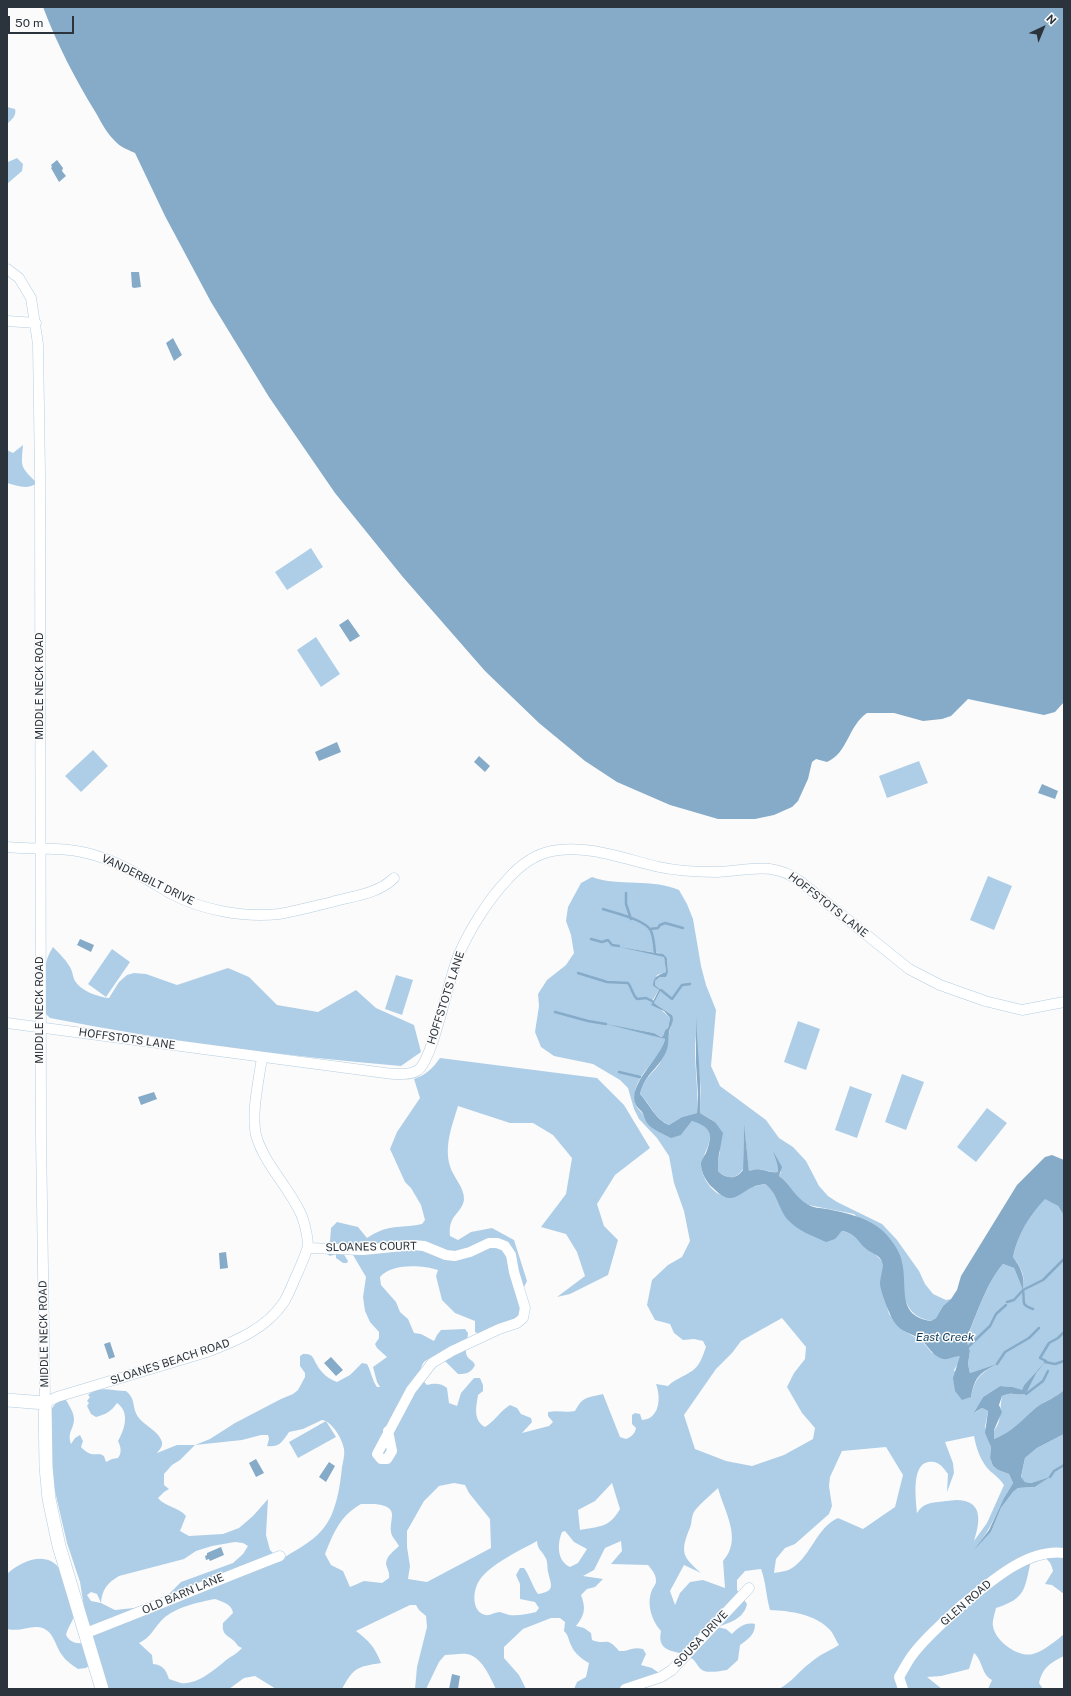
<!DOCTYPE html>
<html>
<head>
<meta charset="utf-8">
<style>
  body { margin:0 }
  #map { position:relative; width:1071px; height:1696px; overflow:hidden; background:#fbfbfb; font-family:"Public Sans",sans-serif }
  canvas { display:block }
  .frame { position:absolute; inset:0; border:8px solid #2b343c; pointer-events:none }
  .north { position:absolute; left:1023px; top:8px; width:40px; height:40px; -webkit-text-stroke:3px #fbfbfb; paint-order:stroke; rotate:44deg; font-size:11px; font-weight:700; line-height:16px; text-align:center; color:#2b343c }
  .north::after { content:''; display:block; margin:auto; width:14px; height:18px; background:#2b343c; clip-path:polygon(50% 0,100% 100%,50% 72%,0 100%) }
  .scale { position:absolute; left:8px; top:16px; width:66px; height:18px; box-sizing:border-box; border:2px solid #2b343c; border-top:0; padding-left:5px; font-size:12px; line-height:14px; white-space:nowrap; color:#2b343c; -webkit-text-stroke:3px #fbfbfb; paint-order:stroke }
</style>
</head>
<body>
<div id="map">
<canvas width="1071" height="1696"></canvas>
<div class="frame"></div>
<div class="north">N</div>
<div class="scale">50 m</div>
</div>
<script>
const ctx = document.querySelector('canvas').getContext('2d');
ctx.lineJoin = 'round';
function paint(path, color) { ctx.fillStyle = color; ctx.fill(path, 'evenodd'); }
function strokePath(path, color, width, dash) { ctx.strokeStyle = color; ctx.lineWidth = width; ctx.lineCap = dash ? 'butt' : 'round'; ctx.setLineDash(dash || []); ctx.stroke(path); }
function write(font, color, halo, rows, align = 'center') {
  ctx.font = font + ' "Public Sans",sans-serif'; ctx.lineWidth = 3; ctx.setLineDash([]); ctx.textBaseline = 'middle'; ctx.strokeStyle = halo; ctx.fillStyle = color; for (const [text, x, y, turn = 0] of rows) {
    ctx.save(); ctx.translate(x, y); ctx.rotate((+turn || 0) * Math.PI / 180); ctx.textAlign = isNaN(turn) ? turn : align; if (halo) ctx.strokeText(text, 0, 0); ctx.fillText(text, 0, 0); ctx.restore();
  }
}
const green = new Path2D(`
  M7,107l8,2c2,7 -4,11 -8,15z
  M17,158l6,6 -1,7 -15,13 1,-22z
  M23,445c-2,23 -3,21 14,38 -9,7 -20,3 -30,0v-33l6,3z
  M311,548l12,19 -36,23 -12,-18z
  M316,637l24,37 -19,13 -24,-37z
  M93,750l15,16 -27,26 -16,-16z
  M919,761l9,22 -41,15 -8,-22z
  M988,876l24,10 -18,44 -24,-10z
  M592,877c28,10 59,1 87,13l8,14 6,15 8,47 5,19 10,25 -5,56 9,20 46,34 13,18 14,9 13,14 13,25 9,10 9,6 45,22 15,16 22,31 6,13 8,10 13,6 5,-1 -8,7 -7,12 -5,3c-32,-6 -27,-34 -29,-59l-48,-48 -46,-9 -14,-10 -15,-19 2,-4 -4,-9 1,9c-12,1 -14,-6 -29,-1l-5,-43 -1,41c-7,11 -17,10 -25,2v-11l2,-8 -5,-30 -15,-9 1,-22 -5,-56c-3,25 3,52 1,78l-15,4 -13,8c-16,-8 -17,-19 -29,-31 5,-18 11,-18 20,-31 5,-10 12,-38 12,-48l-18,-12 7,-13 -6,-5v-4l5,-4h4l4,-5 -1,-14 -8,-5 -30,-4 35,7 2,16 -9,3 -4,11 6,4 -7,11 18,17 -2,10 -3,2 -2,6 -2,1 -7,-4 -27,-5 38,11c-5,23 -37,39 -29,66 1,4 7,8 9,12 7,16 20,18 36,18l11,-14c6,1 13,3 16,8 6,11 -4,23 -6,33 -3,10 7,27 17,32 5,2 13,2 18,2l15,-9 13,-3c12,8 16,23 23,35l47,19 7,-7 11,3 13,15 9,5 7,7 1,9 -3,11 9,33 15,17 18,10 10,12 29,3 -2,6 -5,8 17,27c4,-19 8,-22 24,-32l-25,8 -2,-9 2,-13 -4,-11c11,-25 19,-55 37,-76l11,4 9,21c2,-14 -1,-20 -10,-32 4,-22 17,-42 31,-59l14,8 6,10v174c-6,5 -12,8 -19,12 -17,12 -31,30 -51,37 -1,-13 2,-8 5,-18 2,-8 1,-17 3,-25 12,-5 13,0 24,-2l12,-24 -14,15 -2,6 -9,-4 -13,-1 -17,11 -8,16 7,-5 6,3 -3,16 6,20 -1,11 3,8 5,4 11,4 4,9c-13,20 -20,43 -35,62l13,-13 10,-24 12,-16 5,-4 17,-1 13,-9 -17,5 -6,-1 -4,-4 4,-20 12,-10 27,-14v160l-12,-9 -7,-1 8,-13c-2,-9 -5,-12 -13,-16l-9,6c-7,28 -4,37 -35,47 -1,5 -4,13 -3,18 2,15 25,32 40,28 9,-2 24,-14 31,-20v22c-14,7 -21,11 -25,27l4,6h-55l4,-9c-11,-6 -9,-19 -18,-27l-5,16 -28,7 -14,1 15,12h-163c14,-8 19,-17 31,-26 9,-8 19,-12 29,-18 -3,-4 -5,-10 -8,-14 -15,-17 -40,-20 -61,-21 -4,-14 -4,-28 -9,-41l-16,2 -8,9v10l10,14c-3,15 -18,19 -30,23l9,2 6,5c7,-7 13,-12 23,-10 0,10 -6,15 -15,21l-2,15 -11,10c-7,1 -16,3 -23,1 -7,-3 -7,-10 -13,-13 -13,-9 -35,-3 -30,-27 -9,-10 -15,-27 -9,-41 1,-3 4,-5 4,-9 0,-7 -4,-11 -8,-16l-37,-1 11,-13 -1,-10 -16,7 -11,22 -11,6 20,3 -8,8 -8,2 -6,6c5,13 4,20 -5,31l8,2 7,5 1,7c14,6 14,-5 27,11 10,1 12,-5 24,-2l3,5 -5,11 11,3 7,5 -3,10 -13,6h-69l3,-7 9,-5 3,-14c-7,-4 -15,-10 -18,-18 -3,-6 -2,-9 -7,-14l1,-9 -5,-4h-9l-28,11 -19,18v11l15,17 7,14h-30c-6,-12 -14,-32 -29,-35 -7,-1 -16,1 -22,1l-6,7 -13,27h-11l2,-22 10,-40 -1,-11 -7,-6 -3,-5h-6l-54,26c13,10 19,16 25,32 -24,4 -27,4 -39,26h-66l-21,-13 -11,2 -15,11h-122l-17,-24 -4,3 -8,1c-6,-4 -12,-8 -16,-14 -8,-11 -8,-26 -24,-28 -10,-1 -18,5 -31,2v-55c14,-13 41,-25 54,-3 3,5 5,11 7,17 2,5 6,12 7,18 2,12 -7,19 -9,29 3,6 9,9 16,8l2,-36 -4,-25 -13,-39 -17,-73 -2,-57 9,-11 8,-4c3,6 9,14 9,21 0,10 -7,13 -3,25l4,-6 5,-3 3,6 -2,6c7,7 10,8 19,7l4,2 2,6 6,-3 6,-1c4,-5 3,-11 0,-17 7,-12 12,-29 -1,-38 -6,9 -11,11 -21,14l-5,-3 -4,-8 2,-3 -2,-2 3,-4 -2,-2c10,-10 25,-4 38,-4 11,9 5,17 13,27 6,8 20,13 23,24 1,5 -3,8 -5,11l20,-8h18l15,-6 25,-16 46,-24 12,-5 5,-4 7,-13v-4l-5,-7v-10l3,-2c11,-1 10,5 14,11 4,8 12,14 20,17l13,-7 12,-12 5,1c4,7 5,16 10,23h3l-3,-5 -4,-15 14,-10 -10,-9 -2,-4 4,-6v-6l-9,-10 -5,-11 -2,-14 3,-20 -13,-22 -10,-2 5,8 -1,2h-4l-7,-5v-4l-6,2 -4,-3v-8l4,-4 1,-13 6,-6 21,5 9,11c20,-13 28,-10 50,-13l5,-1 3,-4 -4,-15 -10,-17 -6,-6 -15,-33 7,-17 23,-34 -6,-19c12,-4 19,-11 26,-21l157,20 27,27 26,43 -35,27 -18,29 7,22 14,14 -10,35 -38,19 -13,3 28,-21 -8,-24 -11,-18 -25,-7 25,-33 6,-36 -19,-23 -20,-12h-23l-52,-17c-6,20 -14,40 -8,60 3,11 15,22 14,34 -3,15 -16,14 -14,36l8,4 13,-8 21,-4 22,12 13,41c-2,5 -6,10 -8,14 -3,8 3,13 -1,22l-38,17 -5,-2v-11l-20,-8 -13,-13 -6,-24 2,-6c-16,-5 -46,-7 -58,7l1,8 15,17 4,10 8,7 6,14 7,1 13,7 3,-6 4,-5 24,-1 3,4c0,6 -4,17 -1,23 2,4 6,4 8,9 -4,8 -8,9 -17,9l-14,-14 -8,-4c-3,2 -9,3 -12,6 -6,7 -3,18 3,23 8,-2 14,-2 20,3l2,15 8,3 4,-13 13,-15h6l3,7v6l-5,4c-2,13 -5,25 7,32 10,-6 16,-17 25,-22l7,3 4,6 10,4 1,4 -10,11 27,-7 4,-4 -5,-6v-4c10,-2 18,1 27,-1 8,-15 12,-13 28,-17l17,43 6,2c5,-2 9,-5 10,-11l-4,-4v-9l3,-2 5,1 2,6c18,-1 19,-23 14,-36l12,2c7,-7 15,-9 24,-15 8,-5 11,-16 14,-24l-3,-6 -9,-2 -11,1 -9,-7 -4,-9 -15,-4 -8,-15 5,-25 16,-15 14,-8 8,-16 -6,-30 -10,-28 -5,-27 -12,-18 -18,-19 -5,-10 -6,-21 -8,-8 -27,-16 -39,-8 -13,-9 -6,-15 4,-26 -1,-12 9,-14 19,-15 8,-12 -3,-18 -5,-14 2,-14 13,-24zM782,1318l24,29 -1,12 -11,14 -7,14 15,26 13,15 -2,11 -29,16 -32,11 -26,-5 -31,-12 -11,-34 32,-46 16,-16 9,-12zM322,1420l4,1 -37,21 9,16 38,-21 -10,-16c9,6 16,18 18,28 1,6 -1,12 -2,18 -2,20 -6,48 -20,63 -11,13 -28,21 -42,30l-10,-10 -4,-15 2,-36 -15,17 -14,12 -16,6 -34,2 -9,-5 6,-15c-7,-9 -21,-9 -28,-18l6,-6 5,-3 -5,-4v-11l8,-9 8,-5 15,-15 47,-5 19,-5h7l1,4 -2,7c12,2 16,-5 22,-14l14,-3zM974,1436c2,12 7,26 16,35 6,5 10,8 14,14l-17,38 -13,18c6,-19 10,-41 -18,-41 -3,0 -6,1 -9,1 -13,2 -22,0 -30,12 -1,-13 -6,-48 11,-51 10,-2 15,5 20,12l-1,18 7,-19 -1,-10 -8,-21zM886,1447l17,28 -8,32 -32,22 -25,-11c-22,10 -26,37 -46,50 -4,3 -12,4 -18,5l2,-14 9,-11 10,-4 34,-30 3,-8 -3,-20 1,-9 12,-26zM454,1483l11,2 4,8 21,26 1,29 -64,34 -19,-3 2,-13 -3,-19v-16l17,-30 15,-15zM612,1483l8,26c-11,19 -20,17 -40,21l-2,-20 17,-9zM718,1488c6,23 25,51 5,73l2,27 -22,-8 -13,2 -10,11 -5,12 -5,-14 14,-26 17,8c-18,-16 -21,-20 -12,-43 3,-5 2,-13 5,-18 4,-7 18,-18 24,-24zM361,1504c8,0 30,-2 31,10 0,6 -2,13 -1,18 0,4 6,10 8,14 -5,5 -13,10 -13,18 1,5 4,8 3,14l-7,5 -18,-2 -14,6 -7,-16 -12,-6 -6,-11c9,-22 15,-38 36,-50zM565,1531l9,11 13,7 -9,14 -8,4c-13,-6 -13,-23 -8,-35zM537,1541c1,10 4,8 8,16 3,4 2,10 3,15 3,13 8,19 -10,22 -6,-8 -8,-18 -14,-26h-4l-4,7 4,9v15l15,3 4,6 -3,4c-9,2 -17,4 -27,3 -3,-1 -6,-2 -9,-3 -5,0 -10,4 -15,3 -14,-4 -12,-25 -6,-34 11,-17 40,-30 58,-40zM235,1542l8,1 5,3 -5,8 -10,9 -52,19 -13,13 -34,13 -19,2 -14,-7c1,-13 6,-20 18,-27l65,-17 12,-8 16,-5zM91,1592l6,2 4,9 -10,-2 -4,-6zM215,1599c8,3 17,5 18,14l-10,10c-2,15 9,12 15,23l4,2c-5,6 -11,8 -17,13 -11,9 -28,24 -44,22 -4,-1 -8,-3 -12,-4 -3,-9 -6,-14 -16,-15l-1,-9 -13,-12c12,-6 13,-12 22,-22 11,-13 38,-19 54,-22z
  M53,947c7,7 14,14 18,22 2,4 2,9 4,12 6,10 23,16 34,17l10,-16 8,-7 7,-2 12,1 31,11 51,-17 21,9 28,28 41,7 38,-22 20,18 38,17 7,27 -20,14c-118,-10 -235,-25 -351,-48l-5,-5c0,-22 -5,-47 8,-66z
  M112,949l18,13 -24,35 -18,-13z
  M396,975l17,5 -11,35 -17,-6z
  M798,1021l22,8 -14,41 -22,-8z
  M902,1074l22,8 -18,48 -21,-8z
  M850,1086l22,8 -15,44 -22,-8z
  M987,1108l20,15 -31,39 -19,-15z`);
const water = new Path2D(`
  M43,7h1021v695l-9,10 -11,3 -76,-16 -17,17 -9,3 -19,2 -29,-8h-27c-19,13 -19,40 -40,49l-11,-3 -4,3 -4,17 -10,22 -6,6 -18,8 -19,4h-37l-48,-14 -53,-23 -32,-21 -46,-38 -54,-52 -83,-95 -67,-83 -66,-96 -58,-95 -46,-86 -30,-63c-6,-3 -13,-5 -18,-10 -9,-8 -15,-19 -21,-30 -21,-34 -39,-69 -53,-106z
  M57,160l6,8 -1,3 4,5 -7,6 -8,-14 1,-1 -1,-2z
  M131,272h8l2,15 -7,1 -2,-1z
  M173,338l9,17 -8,6 -8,-18z
  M348,619l12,17 -10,6 -11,-17z
  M337,742l4,10 -22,9 -4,-9z
  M479,756l11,10 -5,6 -11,-10z
  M1042,784l16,7 -3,8 -17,-6z
  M80,939l14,6 -3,7 -14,-7z
  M619,947l44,7 4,4 1,14 -2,5h-6l-5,4v4l6,5 -7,13 18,12c3,7 -2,10 -3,18 -1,7 0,14 -4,21 -8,16 -20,20 -25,40 11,12 14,24 29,31l13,-8 15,-4 1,-18 -2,-32v-47c1,32 6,65 4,97l15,9 8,11 -5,27v11c8,8 18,9 25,-1l1,-46 5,47c15,-5 17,3 29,1l-1,-9 -4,-12 9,16 -3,9c11,8 16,21 28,28 5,4 14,4 20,5 25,5 52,11 66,34 4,5 8,13 9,19 6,25 -6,54 29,59l5,-3 7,-12 8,-7 6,-9 4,-14 56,-91 28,-28 7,-2 12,5v56l-6,-10 -13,-7c-15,15 -28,37 -32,58 8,11 12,19 10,33l-9,-22 -11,-4c-18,21 -26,51 -37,75l4,12 -2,13 2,9 27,-9c-18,10 -22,12 -26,33l-9,3 -7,-9 -2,-13 7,-22c-5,0 -13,4 -17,3 -11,-3 -15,-14 -23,-20 -9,-6 -19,-7 -25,-16 -5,-7 -15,-32 -15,-40 0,-7 4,-14 2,-21 -2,-7 -11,-9 -16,-13 -10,-9 -9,-15 -24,-18l-7,8 -9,3c-13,-6 -28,-11 -38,-22 -10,-11 -10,-27 -23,-36 -4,1 -8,1 -12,3 -8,3 -15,12 -25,11 -5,-1 -11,-6 -15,-10 -6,-5 -12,-15 -12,-24 0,-3 3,-8 5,-11 7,-18 6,-26 -14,-32l-11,14 -10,3c-7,-4 -19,-8 -24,-15 -2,-3 -3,-8 -5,-11 -2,-2 -5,-5 -6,-7 -10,-20 25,-47 29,-66l-59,-15 48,9 7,4 2,-1 2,-6 3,-2 2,-10 -6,-7 -13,-6 8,-15 -6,-4c0,-9 5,-11 13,-14l-2,-15z
  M154,1092l3,7 -16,6 -3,-8z
  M226,1252l2,16 -8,1 -1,-16z
  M110,1342l5,15 -6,2 -5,-15z
  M331,1357l12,13 -7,6 -12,-13z
  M1046,1361l-9,11 -11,22c-11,2 -12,-3 -24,2l-3,9 3,7 -8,18v9c17,-6 30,-21 43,-32 9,-6 19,-10 27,-17v44l-27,14 -12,10 -4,19 4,5 6,1 19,-6 -15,10 -17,1 -5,4 -12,16 -10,24 -17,18 15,-20 15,-32 9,-15 -4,-9 -11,-4 -5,-4 -3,-8 1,-11 -6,-14 3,-22 -6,-3 -8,5 9,-16 17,-11 13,1 9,3 2,-5z
  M256,1459l8,14 -8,4 -7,-14z
  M329,1462l6,4 -9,16 -7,-5z
  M221,1547l3,8 -14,6 -1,-2 -3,1 -1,-4 2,-1v-2z
  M452,1674l8,2 -2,13h-9z`);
const stream = new Path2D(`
  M626,893v11l5,15
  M603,909c12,4 43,11 48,22 3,7 3,14 4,22
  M650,929l8,-1 2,-3 5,-2 18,5
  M591,939l11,3 6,-2 4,5 7,1
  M578,973l29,9 21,1c4,5 4,11 9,16l9,-1 6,3
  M661,990l11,9 10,-14 8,-1
  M555,1012l33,9 18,3
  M619,1072l21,5
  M1023,1290c2,12 -3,15 10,19
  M1007,1302l7,-2 9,-10 20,-10 21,-21
  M968,1347l22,-21 6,-12 10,-9
  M1046,1361l-6,-3 9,-15 9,-5 6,-6
  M1045,1362l10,2 9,-3
  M997,1364l8,-12 24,-14 10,-10
  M1026,1394l17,-13 5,-10
  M1050,1477l4,-6 10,-6`);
const minor = new Path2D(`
  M7,269l12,9 12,20 7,46 2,130 1,663 4,266 12,-6 150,-45c29,-11 59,-23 77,-50 6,-10 9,-20 14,-30 3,-8 7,-15 9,-23 3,-6 -3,-28 -6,-35 -12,-27 -37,-50 -45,-79 -5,-22 3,-55 6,-78
  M7,321l29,2
  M7,847c29,3 60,-1 87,8 28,8 52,24 76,38 31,17 74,25 109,21 18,-3 36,-8 53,-12 21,-6 46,-8 62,-24
  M7,1023l378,50c10,1 25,3 33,-3 15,-10 31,-94 41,-116 11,-25 29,-54 48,-74 12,-14 26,-25 45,-29 35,-7 72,8 107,16 18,4 38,5 57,5 32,-1 56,-12 85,10l108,87 31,16 45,16 37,9 42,-8
  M308,1248l55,2 50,-5 11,1 22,9 9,1 15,-4 19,-9h8l8,3 6,9 3,17 11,36 -2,10 -6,5 -18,6 -47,22 -20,12 -21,27 -34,64 4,5h6l5,-8 -4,-20
  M86,1633c65,-25 129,-52 194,-77
  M625,1689l36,-12 11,-7 77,-82
  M903,1689l-4,-12c5,-8 9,-17 15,-24 13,-17 31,-32 47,-47 27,-22 65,-58 103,-53`);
const major = new Path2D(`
  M7,1400l38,3 1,64 3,32 10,47 43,143`);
const streetNames = [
  ["MIDDLE NECK ROAD",40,686,-90],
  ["VANDERBILT DRIVE",148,880,26],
  ["HOFFSTOTS LANE",828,905,38],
  ["HOFFSTOTS LANE",446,998,-72],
  ["MIDDLE NECK ROAD",40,1010,-90],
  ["HOFFSTOTS LANE",127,1039,8],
  ["SLOANES COURT",371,1247,-1],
  ["MIDDLE NECK ROAD",44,1334,-91],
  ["SLOANES BEACH ROAD",170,1362,-18],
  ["OLD BARN LANE",183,1594,-23],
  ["GLEN ROAD",966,1603,-41],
  ["SOUSA DRIVE",701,1639,-47]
];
const waterNames = [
  ["East Creek",945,1337]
];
paint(green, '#aecee8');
paint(water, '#86abc8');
strokePath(stream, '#86abc8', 2.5);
strokePath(minor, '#b4cde0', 11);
strokePath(major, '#b4cde0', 14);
strokePath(minor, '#fff', 10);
strokePath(major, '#fff', 13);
write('11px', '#2b343c', '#fbfbfb', streetNames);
write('italic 12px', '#0c3a58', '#fbfbfb', waterNames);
</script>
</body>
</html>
